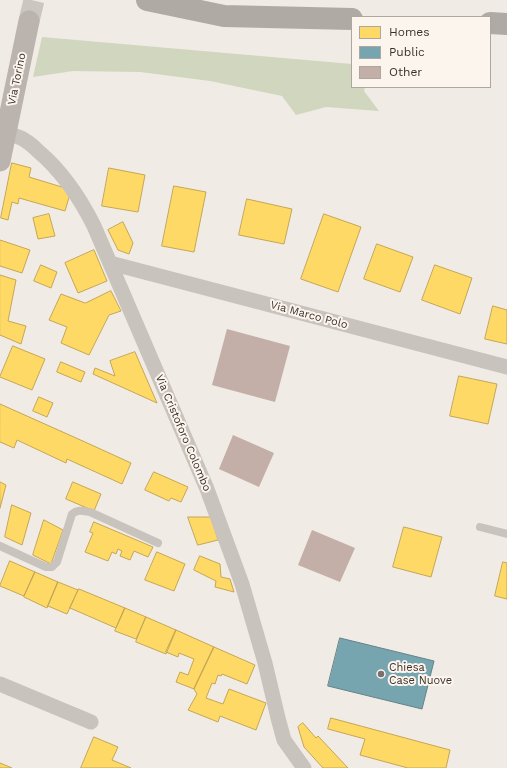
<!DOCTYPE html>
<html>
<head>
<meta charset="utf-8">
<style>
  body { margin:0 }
  #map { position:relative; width:507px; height:768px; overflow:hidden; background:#f0ebe5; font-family:"Work Sans",sans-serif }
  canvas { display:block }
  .legend { position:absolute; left:351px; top:16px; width:140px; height:72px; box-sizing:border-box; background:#fbf5ee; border:1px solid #aea6a0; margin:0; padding:5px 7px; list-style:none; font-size:12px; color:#3b302b }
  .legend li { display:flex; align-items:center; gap:8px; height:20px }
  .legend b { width:20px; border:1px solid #aea6a0 }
</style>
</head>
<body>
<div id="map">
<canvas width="507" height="768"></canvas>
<ul class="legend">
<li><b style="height:11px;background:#ffd966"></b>Homes</li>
<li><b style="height:11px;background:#76a5af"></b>Public</li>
<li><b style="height:11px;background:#c3afa7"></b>Other</li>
</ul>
</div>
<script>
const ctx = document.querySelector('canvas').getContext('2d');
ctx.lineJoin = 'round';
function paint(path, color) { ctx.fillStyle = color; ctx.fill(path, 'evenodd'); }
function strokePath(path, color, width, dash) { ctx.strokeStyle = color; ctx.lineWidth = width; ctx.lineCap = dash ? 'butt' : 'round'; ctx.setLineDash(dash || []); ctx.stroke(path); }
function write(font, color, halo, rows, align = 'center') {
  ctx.font = font + ' "Work Sans",sans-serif'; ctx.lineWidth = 4; ctx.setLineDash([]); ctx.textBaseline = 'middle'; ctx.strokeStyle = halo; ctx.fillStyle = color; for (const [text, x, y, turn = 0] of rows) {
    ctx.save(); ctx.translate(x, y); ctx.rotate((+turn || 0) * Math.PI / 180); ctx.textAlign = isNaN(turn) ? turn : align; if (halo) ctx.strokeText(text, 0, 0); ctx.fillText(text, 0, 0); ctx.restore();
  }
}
const green = new Path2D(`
  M42,37l310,27v23h13l-1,4 15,20 -53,-4 -30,8 -14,-19 -72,-15 -70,-9 -67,-1 -40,6z`);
const homes = new Path2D(`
  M12,163l19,5 -2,9 36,11 5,6 -5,17 -46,-13 -1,6 -6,-2 -4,18 -7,-2z
  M109,168l36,7 -7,37 -36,-6z
  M174,186l32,6 -12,60 -32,-6z
  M247,199l45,10 -8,35 -45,-9z
  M49,214l6,22 -17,3 -5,-21z
  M324,214l37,13 -23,65 -37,-13z
  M123,222l10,21 -4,11 -11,-4 -10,-20z
  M0,240l30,10 -8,23 -22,-7z
  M377,244l36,13 -13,35 -36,-13z
  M94,250l13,31 -29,12 -13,-30z
  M41,265l16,7 -6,16 -17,-7z
  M435,265l37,13 -12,36 -38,-14z
  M0,275l16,5 -8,41 18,5 -5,18 -21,-9z
  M111,291l10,20 -12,4 -20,40 -28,-12 6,-16 -18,-7 12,-26 24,9z
  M493,306l14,4v34l-22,-5z
  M13,346l32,13 -13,31 -32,-13z
  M135,352l22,51 -64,-29 2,-6 20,8 -5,-15z
  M61,362l24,10 -4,10 -24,-10z
  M459,376l38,8 -9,40 -38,-8z
  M39,397l14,6 -6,14 -14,-6z
  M0,404l85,38 46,21 -9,21 -55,-25 -1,4 -49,-23 -3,8 -14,-6z
  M154,472l34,15 -7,15 -10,-4 -2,3 -24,-11z
  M0,482l6,3 -6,23z
  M73,482l28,12 -7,17 -28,-12z
  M12,505l19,8 -9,32 -17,-8z
  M188,517h23l7,23 -20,5z
  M44,520l19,10 -12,34 -18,-9z
  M94,522l59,25 -5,10 -14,-6 -4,9 -10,-4 2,-5 -4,-2 -2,5 -4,-2 -4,9 -23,-9 8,-19 -3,-1z
  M404,527l38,10 -11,40 -38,-10z
  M157,552l28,12 -11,27 -29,-11z
  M200,556l20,8 1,13 9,2 4,13 -19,-5 1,-6 -22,-11z
  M10,561l25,11 -11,24 -24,-10z
  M503,562l4,1v36l-12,-3z
  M35,572l23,10 -11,26 -23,-11z
  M58,582l20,8 -11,24 -19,-8z
  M79,589l46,19 -9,20 -46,-20z
  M125,608l21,9 -10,22 -21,-8z
  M146,617l30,13 -10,24 -30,-12z
  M176,630l38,17 -20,42 -18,-7 4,-10 8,3 6,-16 -15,-6 -1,4 -12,-5z
  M214,647l41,18 -8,19 -25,-10 -1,2 -3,-1 -3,9 -3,-1 -6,15 17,6 6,-15 37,14 -10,27 -36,-14 -2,6 -30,-12 9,-16 -3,-5z
  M331,718l119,32 -4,18h-38l-48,-13 5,-16 -37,-10z
  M303,723l13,15 2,-2 30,32h-25l-19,-21 -6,-20z
  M94,737l24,10 -6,13 19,8h-50z
  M0,763l12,5h-12z`);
const public = new Path2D(`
  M340,638l94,23 -12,48 -94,-23z`);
const building = new Path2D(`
  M227,329l63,17 -15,56 -63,-17z
  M233,435l41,18 -15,34 -40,-18z
  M312,530l43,18 -15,34 -42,-17z`);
const secondaryTunnel = new Path2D(`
  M29,21l5,-21`);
const lane = new Path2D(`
  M480,527l27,7
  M0,546l46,21h6l5,-5 15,-48c6,-5 11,-3 18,-2l68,31`);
const street = new Path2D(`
  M6,133c7,2 15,4 20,8 5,3 9,7 12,10 25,21 42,47 56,75l113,263 35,95 23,79 13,55 6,22 20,28
  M110,263l397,104
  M0,684l91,38`);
const secondary = new Path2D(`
  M0,161l29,-140`);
const highway = new Path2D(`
  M147,0l77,16 128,3
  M490,23l17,1`);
const markers = [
  [381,674,4,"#7a716c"]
];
const streetNames = [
  ["Via Torino",17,79,-78],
  ["Via Marco Polo",309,315,15],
  ["Via Cristoforo Colombo",183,433,67]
];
const poiNames = [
  ["Chiesa",389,668],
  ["Case Nuove",389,681]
];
paint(green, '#d1d6bf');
paint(homes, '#ffd966');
strokePath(homes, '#c4a654', 1);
paint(public, '#76a5af');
strokePath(public, '#648287', 1);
paint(building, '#c3afa7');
strokePath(secondaryTunnel, '#ccc6c0', 21, [21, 10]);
strokePath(lane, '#c9c3be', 8);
strokePath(street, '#c9c3be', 15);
strokePath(secondary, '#bab3ae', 21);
strokePath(highway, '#afaaa4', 22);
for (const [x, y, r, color] of markers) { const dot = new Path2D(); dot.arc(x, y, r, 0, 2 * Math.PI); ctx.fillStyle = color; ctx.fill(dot); strokePath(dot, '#fbf5ee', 1.5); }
write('11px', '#3b302b', '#fbf5ee', streetNames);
write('11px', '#3b302b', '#fbf5ee', poiNames, 'left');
</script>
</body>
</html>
